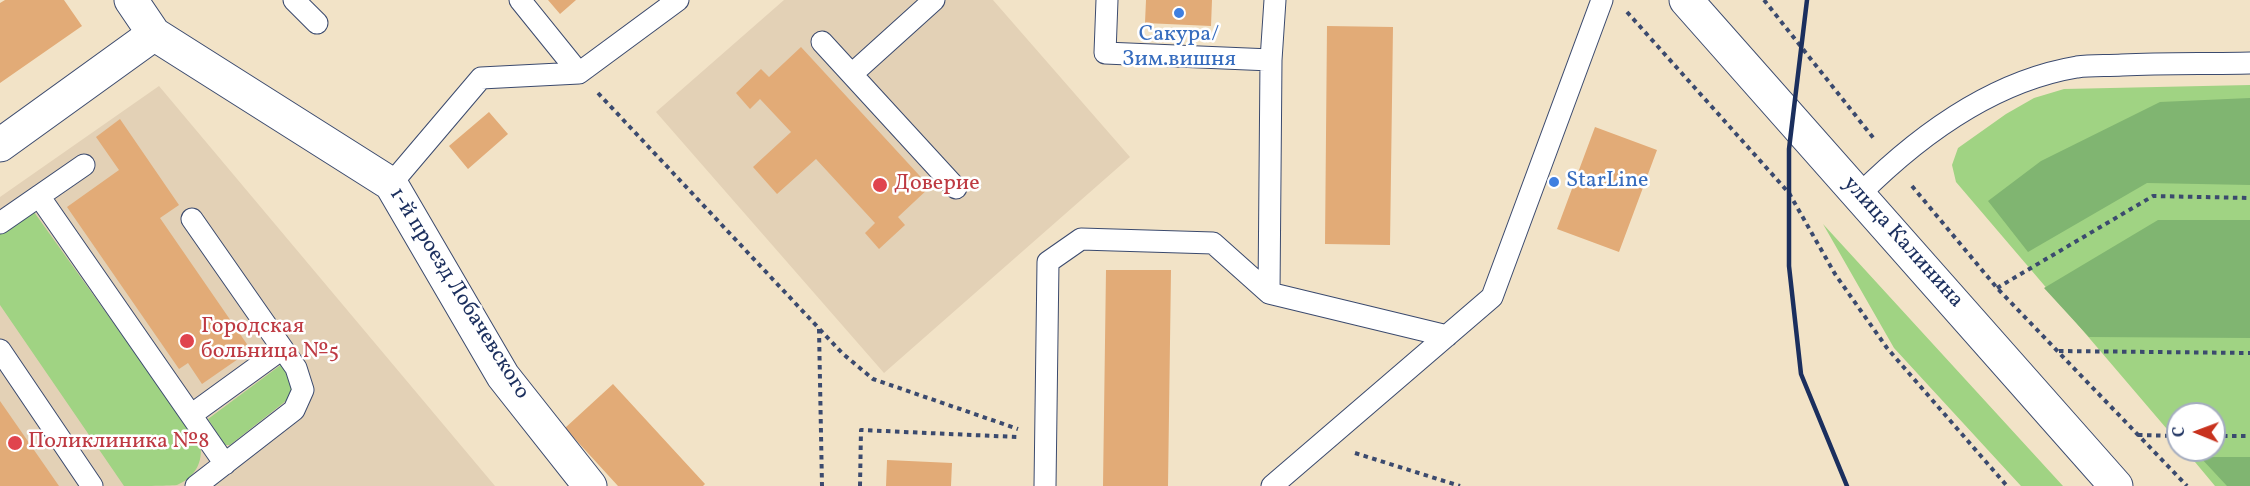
<!DOCTYPE html>
<html>
<head>
<meta charset="utf-8">
<style>
  body { margin:0 }
  #map { position:relative; width:2250px; height:486px; overflow:hidden; background:#f2e3c7; font-family:Vollkorn,serif }
  canvas { display:block }
  .north { position:absolute; left:2166px; top:402px; width:60px; height:60px; box-sizing:border-box; background:#fff; border:2px solid #a4acbf; border-radius:50%; rotate:271deg; font-size:16px; font-weight:700; line-height:24px; text-align:center; color:#1b2f5e }
  .north::after { content:''; display:block; margin:auto; width:21px; height:27px; background:#c8321e; clip-path:polygon(50% 0,100% 100%,50% 72%,0 100%) }
</style>
</head>
<body>
<div id="map">
<canvas width="2250" height="486"></canvas>
<div class="north">С</div>
</div>
<script>
const ctx = document.querySelector('canvas').getContext('2d');
ctx.lineJoin = 'round';
function paint(path, color) { ctx.fillStyle = color; ctx.fill(path, 'evenodd'); }
function strokePath(path, color, width, dash) { ctx.strokeStyle = color; ctx.lineWidth = width; ctx.lineCap = dash ? 'butt' : 'round'; ctx.setLineDash(dash || []); ctx.stroke(path); }
function write(font, color, halo, rows, align = 'center') {
  ctx.font = font + ' Vollkorn,serif'; ctx.lineWidth = 5; ctx.setLineDash([]); ctx.textBaseline = 'middle'; ctx.strokeStyle = halo; ctx.fillStyle = color; for (const [text, x, y, turn = 0] of rows) {
    ctx.save(); ctx.translate(x, y); ctx.rotate((+turn || 0) * Math.PI / 180); ctx.textAlign = isNaN(turn) ? turn : align; if (halo) ctx.strokeText(text, 0, 0); ctx.fillText(text, 0, 0); ctx.restore();
  }
}
const built = new Path2D(`
  M784,0h209l137,157 -246,216 -228,-261z
  M159,86l336,400h-495v-289z`);
const green = new Path2D(`
  M2250,85v401h-35l-30,-36h29v-36h-36v28l-222,-260 -4,-17 6,-17 48,-34 28,-16 30,-9z
  M34,212l166,232c4,18 -6,34 -23,41 -10,1 -40,1 -53,1l-124,-181v-75z
  M1823,224l240,262h-42l-127,-138z
  M282,364l10,24 -5,12 -57,45h-5l-17,-26z`);
const forest = new Path2D(`
  M2250,98v87l-103,-2 -119,69 -40,-51 53,-40 119,-59z
  M2158,220h92v118l-161,-1 -45,-49z
  M2200,457h50v29h-23z`);
const building = new Path2D(`
  M5,0h59l18,26 -82,57v-80z
  M548,0h28l-16,14z
  M1146,0h66l-1,26 -66,-3z
  M1327,26l66,1 -3,218 -65,-1z
  M801,47l129,140 -32,30 7,8 -26,24 -14,-16 10,-10 -59,-64 -39,35 -24,-27 38,-35 -31,-33 -10,10 -14,-16 25,-24 8,8z
  M489,112l19,22 -40,35 -19,-23z
  M120,119l59,86 -19,13 91,132 -49,34 -14,-21 -9,6 -112,-162 52,-37 -23,-33z
  M1595,127l62,23 -38,102 -62,-23z
  M1106,270h65l-3,216h-65z
  M613,384l92,100 -2,2h-85l-53,-58z
  M0,401l59,85h-59z
  M887,460l65,3 -1,23h-65z`);
const path = new Path2D(`
  M1764,0l111,140
  M1627,12l162,181 46,81 52,74 120,138
  M598,93l244,260 31,26 145,50
  M1912,186l85,102 190,198
  M1997,288l156,-92 97,2
  M819,329l3,157
  M2059,351l191,2
  M2138,435l40,1
  M2214,436h36
  M1355,453l105,33
  M860,486l1,-56 156,7`);
const lane = new Path2D(`
  M294,0l23,23
  M520,0l59,73
  M1107,0l-2,53 166,7
  M1275,0l-4,60 -2,233 178,43
  M822,42l134,146
  M852,74l82,-74
  M391,184l90,-106 98,-5 99,-73
  M1859,195c59,-59 134,-114 218,-128 14,-2 30,-1 45,-2 43,-2 85,-1 128,-2
  M39,196l186,268
  M192,219l104,149 7,22 -9,20 -98,76
  M0,223l84,-58
  M0,350l92,136
  M191,415l91,-66
  M1045,486l3,-224 33,-23 132,4 56,50
  M1272,486l220,-189 110,-297`);
const street = new Path2D(`
  M131,0l23,34 237,150 112,192 87,110
  M0,145l154,-111`);
const primary = new Path2D(`
  M1686,0l430,486`);
const rail = new Path2D(`
  M1807,0l-18,149v117l12,108 46,112`);
const markers = [
  [1179,13,6,"#3f7fe0"],
  [1554,182,6,"#3f7fe0"],
  [880,185,8,"#e0444e"],
  [187,341,8,"#e0444e"],
  [15,443,8,"#e0444e"]
];
const shopNames = [
  ["Сакура/",1179,36],
  ["Зим.вишня",1179,61],
  ["StarLine",1566,182,"left"]
];
const healthNames = [
  ["Доверие",894,185],
  ["Городская",201,328],
  ["больница №5",201,353],
  ["Поликлиника №8",28,443]
];
const streetNames = [
  ["улица Калинина",1902,243,48],
  ["1-й проезд Лобачевского",458,294,58]
];
paint(built, '#e3d1b6');
paint(green, '#a0d383');
paint(forest, '#80b571');
paint(building, '#e2ab77');
strokePath(lane, '#3b4a6e', 23);
strokePath(street, '#3b4a6e', 35);
strokePath(primary, '#3b4a6e', 35);
strokePath(path, '#3b4a6e', 4, [4.5, 4.5]);
strokePath(lane, '#fff', 21);
strokePath(street, '#fff', 33);
strokePath(primary, '#fff', 33);
strokePath(rail, '#1b2f5e', 4.5);
for (const [x, y, r, color] of markers) { const dot = new Path2D(); dot.arc(x, y, r, 0, 2 * Math.PI); ctx.fillStyle = color; ctx.fill(dot); strokePath(dot, '#fff', 2); }
write('22px', '#366cbe', '#fff', shopNames);
write('22px', '#be3a42', '#fff', healthNames, 'left');
write('22px', '#1b2f5e', '#fff', streetNames);
</script>
</body>
</html>
